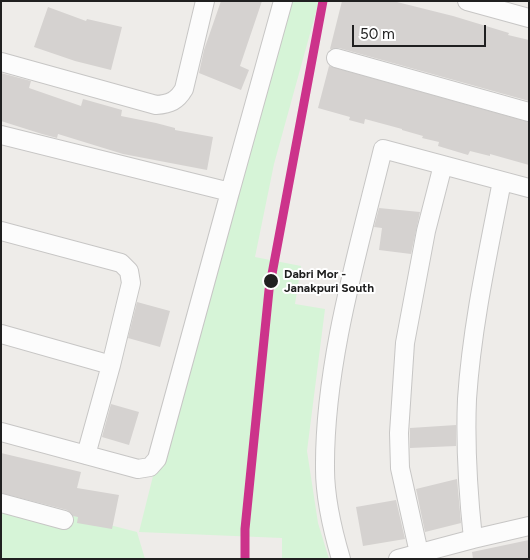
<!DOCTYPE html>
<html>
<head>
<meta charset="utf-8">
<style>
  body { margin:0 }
  #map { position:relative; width:530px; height:560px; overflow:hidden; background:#eeece9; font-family:Figtree,sans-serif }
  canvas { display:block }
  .frame { position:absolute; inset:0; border:2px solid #202020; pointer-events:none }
  .scale { position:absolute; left:352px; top:25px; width:134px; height:22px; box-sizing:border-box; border:2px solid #202020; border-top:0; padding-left:6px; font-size:15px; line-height:18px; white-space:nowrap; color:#202020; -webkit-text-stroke:4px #fff; paint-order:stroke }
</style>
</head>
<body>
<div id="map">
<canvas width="530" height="560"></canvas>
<div class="frame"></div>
<div class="scale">50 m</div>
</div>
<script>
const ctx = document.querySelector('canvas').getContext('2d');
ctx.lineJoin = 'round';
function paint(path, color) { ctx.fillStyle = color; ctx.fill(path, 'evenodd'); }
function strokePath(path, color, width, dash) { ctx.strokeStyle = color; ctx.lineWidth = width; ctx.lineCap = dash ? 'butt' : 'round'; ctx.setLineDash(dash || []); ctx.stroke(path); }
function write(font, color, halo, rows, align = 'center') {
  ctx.font = font + ' Figtree,sans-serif'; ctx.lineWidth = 4; ctx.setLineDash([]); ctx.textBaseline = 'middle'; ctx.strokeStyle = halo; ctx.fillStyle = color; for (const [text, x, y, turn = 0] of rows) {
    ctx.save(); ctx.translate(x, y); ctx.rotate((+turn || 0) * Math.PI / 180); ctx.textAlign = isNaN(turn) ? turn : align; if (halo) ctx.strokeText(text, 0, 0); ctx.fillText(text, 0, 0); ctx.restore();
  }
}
const park = new Path2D(`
  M287,1h32l-45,163 -19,93 46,9 -6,38 30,5 -18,142 11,72 11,36h-47v-21l-143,-6 26,-104z
  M1,497l136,35 8,27h-144z`);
const building = new Path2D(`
  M221,1h41l-22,65 9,4 -8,20 -42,-17 5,-23z
  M342,1h51l60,15 56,17 -1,2 21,5v61l-190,-53 -9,1z
  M48,7l38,14 1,-2 35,8 -11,43 -36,-9 -41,-14z
  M329,66l200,56v43l-39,-11v2l-20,-5 -2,4 -30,-9 1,-4 -17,-4 1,-2 -21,-6v-1l-37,-10 -1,5 -15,-4 1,-3 -32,-9z
  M1,73l30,8 -2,7 52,18 2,-7 39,11 -1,6 35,7 19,5v2l38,7 -6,33 -84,-16 -65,-20 -1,4 -15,-4 -41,-13z
  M379,208l41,4 -9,42 -32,-4 3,-22 -8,-1z
  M137,302l33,9 -10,36 -32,-9z
  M111,404l28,8 -10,33 -27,-8z
  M456,425v21l-46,2v-20z
  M1,453l80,19 -4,16 42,7 -7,34 -35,-6 1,-6 -5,-1 -6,-6 -66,-17z
  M457,479l4,44 -36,9 -9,-43z
  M396,500l9,39 -42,7 -7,-39z
  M529,540v19h-56l-1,-7z`);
const street = new Path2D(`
  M467,1l62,17
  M336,58l193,54
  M1,62l155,43c14,-1 21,-4 28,-16l21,-88
  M1,135l229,57 -73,267 -7,8 -12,2 -137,-37
  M502,181c-14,72 -30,144 -35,218 -2,47 1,93 6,140l56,-13
  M230,192l53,-191
  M1,231l120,32 8,8 2,12 -20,82 -25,90
  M1,334l110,31
  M1,503l63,17
  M419,553l-19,-85 -1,-35 6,-90 21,-112 17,-66
  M341,559c-8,-27 -16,-63 -16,-90 -1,-105 33,-218 58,-320l146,39
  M398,559l75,-20`);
const metro1 = new Path2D(`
  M245,559v-30l24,-239 54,-289`);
const markers = [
  [271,281,8,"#202020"]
];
const stopNames = [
  ["Dabri Mor -",284,274],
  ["Janakpuri South",284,288]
];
paint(park, '#d6f4d7');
paint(building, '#d5d2d0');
strokePath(street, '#c7c6c5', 20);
strokePath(street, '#fcfcfc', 18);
strokePath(metro1, '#cc338b', 9);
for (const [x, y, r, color] of markers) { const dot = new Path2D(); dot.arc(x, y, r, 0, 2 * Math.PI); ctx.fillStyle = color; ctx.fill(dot); strokePath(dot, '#fff', 2); }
write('bold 12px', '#202020', '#fff', stopNames, 'left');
</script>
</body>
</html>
